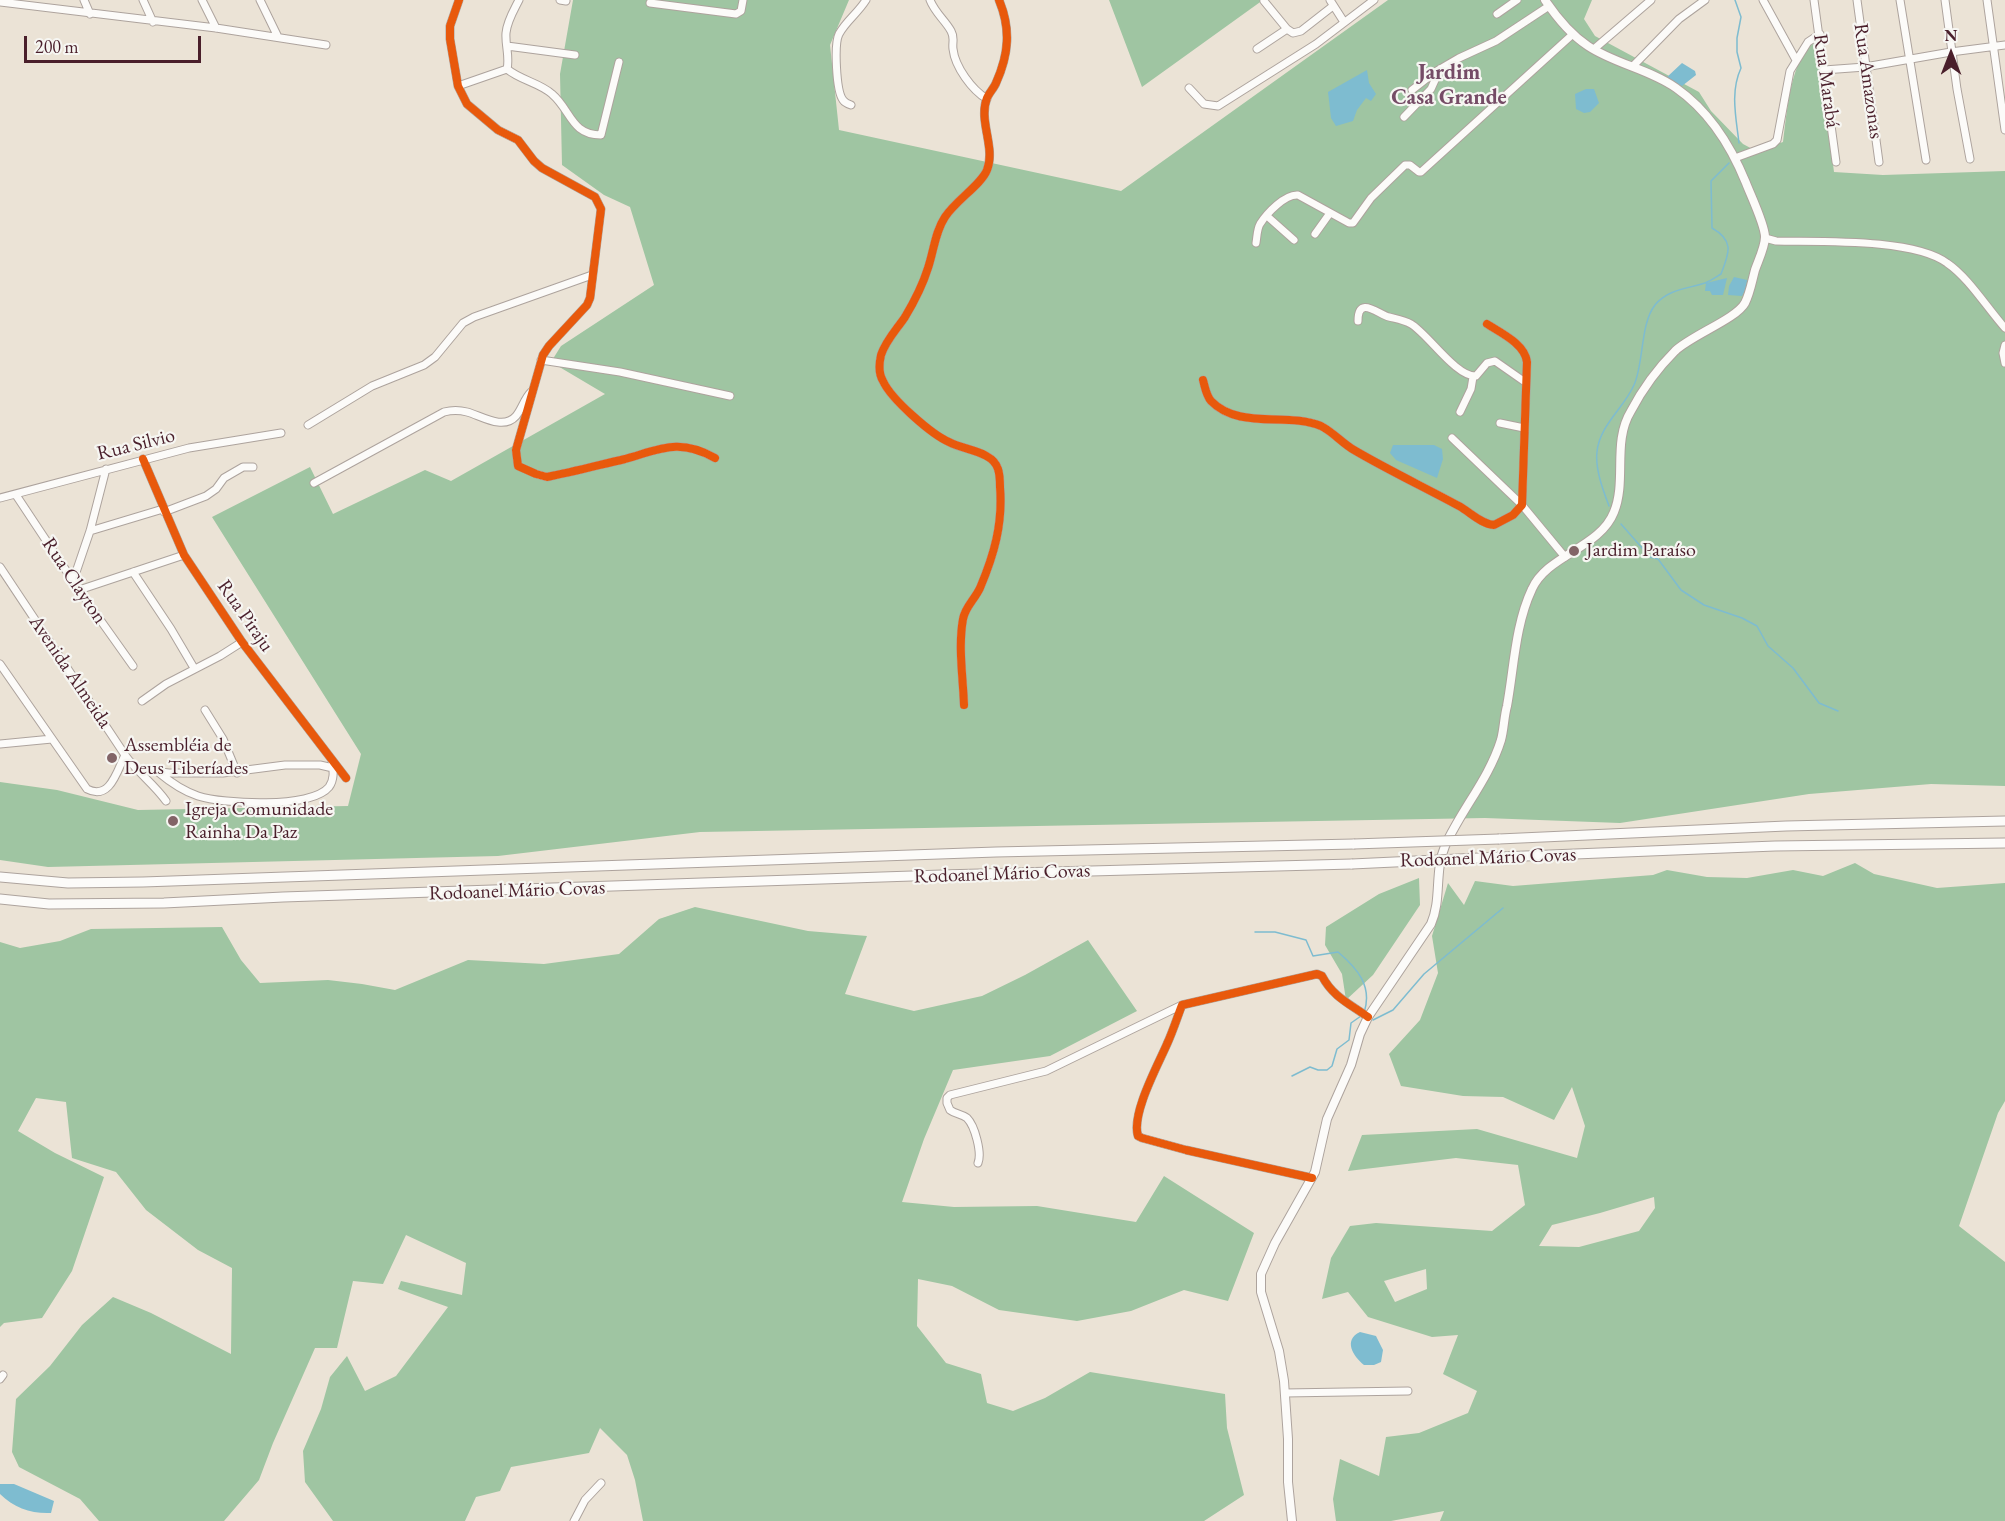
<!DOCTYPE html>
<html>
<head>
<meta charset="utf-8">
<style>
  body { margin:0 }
  #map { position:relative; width:2005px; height:1521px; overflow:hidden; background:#ebe3d6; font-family:"EB Garamond",serif }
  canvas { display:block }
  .north { position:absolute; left:1921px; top:24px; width:60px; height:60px; -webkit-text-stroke:4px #f6f6f2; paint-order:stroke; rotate:0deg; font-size:16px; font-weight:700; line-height:24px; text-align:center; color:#4a1f2b }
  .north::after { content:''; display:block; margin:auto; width:21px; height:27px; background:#4a1f2b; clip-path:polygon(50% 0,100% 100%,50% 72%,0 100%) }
  .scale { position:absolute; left:24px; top:36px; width:177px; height:27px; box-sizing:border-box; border:3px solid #4a1f2b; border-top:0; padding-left:8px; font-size:18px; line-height:21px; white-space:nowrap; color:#4a1f2b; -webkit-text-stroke:4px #f6f6f2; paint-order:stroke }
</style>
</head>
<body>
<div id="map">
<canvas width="2005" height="1521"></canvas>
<div class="north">N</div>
<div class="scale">200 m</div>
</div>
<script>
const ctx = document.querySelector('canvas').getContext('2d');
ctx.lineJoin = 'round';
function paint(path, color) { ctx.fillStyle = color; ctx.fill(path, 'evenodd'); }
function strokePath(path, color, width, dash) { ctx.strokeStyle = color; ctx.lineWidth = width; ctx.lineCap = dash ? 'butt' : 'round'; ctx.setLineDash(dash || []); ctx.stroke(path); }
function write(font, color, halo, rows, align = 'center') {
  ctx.font = font + ' "EB Garamond",serif'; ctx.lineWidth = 4.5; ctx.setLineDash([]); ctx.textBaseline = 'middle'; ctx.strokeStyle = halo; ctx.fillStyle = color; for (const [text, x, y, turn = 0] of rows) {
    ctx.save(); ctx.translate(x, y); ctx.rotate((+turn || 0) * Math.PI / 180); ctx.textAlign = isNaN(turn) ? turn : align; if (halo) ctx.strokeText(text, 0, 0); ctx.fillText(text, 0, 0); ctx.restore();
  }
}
const forest = new Path2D(`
  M573,0h276l-19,45 9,85 282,61 267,-191h204l-8,19 11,17 104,56 12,19 32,33 13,7 27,-9c4,-28 7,-87 34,-101l17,131 49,3 122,-4v615l-74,-2 -122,10 -189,29 -135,-5 -785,14 -202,24 -450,11 -48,-7v-78l57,8 81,20 210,-4 13,-52 -149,-237 98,-50 23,47 92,-44 26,11 154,-87 -54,-32 10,-16 93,-61 -24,-78 -26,-12 -42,-30 -2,-91z
  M1109,0h154l-121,87z
  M1855,863l19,11 63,14 68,-5v218l-7,12 -39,113 46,36v259h-565l4,-10 -53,10h-55l-3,-22 7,-40 39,17 7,-39 33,-4 49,-20 9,-22 -34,-17 15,-39 -26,2 -64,-20 -20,-25 -26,7 9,-41 19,-32 26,-3 116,8 33,-26 -7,-40 -62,-7 -108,13 14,-36 115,-6 100,29 8,-32 -13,-39 -18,33 -51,-23 -40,-1 -62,-10 -12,-32 31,-34 18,-47 -6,-37 16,-53 16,22 11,-24 38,5 140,-11 14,-5 40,7 40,1 46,-8 30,6zM1654,1197l1,11 -16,23 -60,16 -40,-1 13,-21 48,-12zM1426,1269l1,20 -32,13 -11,-21z
  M1419,878l1,27 -47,70 -27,25 -4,-26 -17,-29 1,-18 53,-33z
  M695,907l113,24 59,5 -22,58 69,17 68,-15 43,-21 63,-35 49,71 -87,45 -97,14 -29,69 -22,63 52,5 83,-1 99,16 28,-46 90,57 -26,68 -44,-11 -53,21 -54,10 -78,-11 -47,-24 -34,-7 -1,47 29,37 35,11 6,29 26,8 32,-13 45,-26 135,22 2,34 17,67 -40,26h-561l-8,-41 -8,-25 -27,-27 -11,25 -78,14 -11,24 -24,6 -11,24h-132l-28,-39 -2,-31 18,-42 9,-32 17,-21 18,35 31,-15 52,-69 -50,-18 3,-8 61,14 4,-32 -60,-28 -23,49 -30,-3 -16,67h-22l-42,95 -14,37 -35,41h-125l-19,-22 -61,-32 -7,-15 4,-53 34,-33 32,-41 31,-28 38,16 80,41 1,-86 -34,-18 -52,-40 -30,-38 -44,-14 -6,-56 -30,-4 -18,33 37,22 49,24 -32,94 -30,47 -38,5 -4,4v-385l20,6 40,-7 31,-12 131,-2 19,33 19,23 68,-3 34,4 33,6 73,-30 76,4 75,-10 40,-35z`);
const water = new Path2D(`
  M1682,63l13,8 1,4 -14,11 -16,-8z
  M1367,70l2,13 7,11 -5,7 -5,-3 -9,12 -4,11 -17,5 -5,-8 -3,-26z
  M1586,89h8l5,14 -9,9 -6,1 -8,-4 -1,-15z
  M1734,277l13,3 -1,8 -4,8 -14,-1 1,-9z
  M1727,278l-4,17h-11l-2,-4h-5l1,-8z
  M1393,445h41l8,4 1,10 -6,19 -41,-18 -6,-7z
  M1360,1332l16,4 7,14 -2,12 -7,3h-10c-11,-9 -21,-25 -4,-33z
  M0,1484h14l40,17 -3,12c-19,1 -37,-5 -51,-19z`);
const stream = new Path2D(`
  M1735,0l6,17 -4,21v14l4,16c-11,24 -5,49 -2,75
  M1609,506c-6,-16 -14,-37 -12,-54 2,-26 27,-44 37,-67 10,-22 6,-61 21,-80 13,-16 32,-16 50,-22 5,-2 11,-6 16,-9 8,-21 14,-33 -9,-46l-1,-47 18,-18
  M1621,524l29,33 8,2 23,31 23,15 38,13 15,8 11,20 25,22 26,35 19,8
  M1255,932h20l31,8 7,16 25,-4c19,16 35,34 26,61
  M1373,1020l20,-10 31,-36 79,-66
  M1292,1076l18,-9 8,3h9l5,-4 5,-17 12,-9 2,-17 10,-7`);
const minor = new Path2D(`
  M84,0l6,14
  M143,0l10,22
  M202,0l14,28
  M260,0l18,37
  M459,0l-9,26v13l8,47 9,18 31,26 20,10 16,21 8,7 53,29 6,12 -11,89 -3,7 -38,41 -6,9 -27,95 2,16 18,8 11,3c26,-5 52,-12 78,-18 36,-10 54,-21 90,-1
  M560,0l6,1
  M930,0c5,13 15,20 21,31 4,7 1,11 2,18 2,18 19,41 34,50
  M1330,0l14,22
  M1763,0l33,60
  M1814,0l22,162
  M1857,0l22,162
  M1900,0l26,160
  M1945,0l12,89 13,70
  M1987,0l18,130
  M0,2l216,26 110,17
  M650,3l86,11 5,-3 2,-11
  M1497,14l20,-14
  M1287,29l6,4 8,-2 32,-25
  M507,46l68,9
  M1257,49l30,-20 -23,-28
  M1594,49l57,-49
  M1633,66l46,-47 26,-19
  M507,69c13,11 33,14 45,25 19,16 19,41 49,41l18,-73
  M1824,70l41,-3 86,-15 54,-7
  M458,86l49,-17c3,-12 -2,-24 -1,-36 1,-12 8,-23 13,-33
  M1189,88l15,16 14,2 98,-62 58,-44
  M1412,90l23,-18 24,-14 37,-17 53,-35
  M851,105c-3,-1 -6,-2 -8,-5 -7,-9 -9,-56 -4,-66 7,-13 19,-21 27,-34
  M1404,117l27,-28 9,-20
  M1735,158l38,-14 4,-4 13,-69 18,-29 12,-8
  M1267,216l27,24
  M1315,234l15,-21
  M1765,238l11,3c43,1 137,-3 171,22 22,15 40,45 58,65
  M1256,243c1,-6 1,-14 4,-19 7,-11 25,-30 38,-29l51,28h4l18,-25 34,-33h5l9,7h2l152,-138
  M1358,321c0,-26 20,-7 31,-4 8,2 15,3 22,7 17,10 45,53 65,52l11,-13 8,-2 30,21
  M2005,345l-2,8 2,10
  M541,360l79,12 110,24
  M1203,380c2,7 3,15 8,21 28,29 77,11 110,25 12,6 21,17 33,24 34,20 70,37 105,56 11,6 22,18 35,19l19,-10 9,-10 5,-143c-2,-18 -26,-29 -40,-38
  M1460,412l11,-23 2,-12
  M1500,423l24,5
  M308,425l64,-39 52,-21 11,-8 28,-34 11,-6 118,-42
  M1452,438l70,67 43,52
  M143,459l41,96 58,87 104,136
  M314,483l130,-71c8,-2 15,-2 23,0 13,3 36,19 49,4 6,-7 8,-17 15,-24
  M16,495l63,95 54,76
  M0,498l189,-50 92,-15
  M164,512l42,-16 10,-7 8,-11 19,-11h10
  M90,531l73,-22
  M0,567l125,188c12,17 29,29 41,46
  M133,572l38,57 23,39
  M73,581l17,-50 16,-62
  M79,590l105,-35
  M0,664l87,125c23,12 30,-18 38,-34
  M142,701l24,-17 54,-28 22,-14
  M964,705c-1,-28 -6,-58 -1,-86 2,-12 12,-20 17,-31 14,-33 23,-64 20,-101 0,-5 0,-12 -2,-18 -5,-18 -35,-19 -49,-27 -18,-8 -58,-43 -66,-61 -5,-8 -4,-17 -2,-26 5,-15 16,-26 24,-38 9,-15 18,-33 23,-49 6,-18 7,-36 17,-51 11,-17 36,-32 42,-47 9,-23 -9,-49 0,-72 2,-5 7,-10 9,-15 13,-29 15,-54 3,-83
  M205,710l18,29 14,34
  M0,744l52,-5
  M136,769l33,4h54l62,-8h35l13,3
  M158,772c12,10 25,19 40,24 25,8 113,13 131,-9 6,-8 4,-18 3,-27
  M978,1163c4,-10 -3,-37 -11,-45 -5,-4 -12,-4 -17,-8l-3,-7v-5l3,-3 96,-24 136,-66
  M1312,1178l-126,-28 -44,-12 -4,-2c-7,-22 20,-71 29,-92 6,-13 10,-26 15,-39l135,-31 5,2c11,21 28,28 46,41
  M0,1379l3,-4
  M1285,1393l123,-2
  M574,1521l11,-21 16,-17`);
const major = new Path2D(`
  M1292,1521l-4,-39v-43l-4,-58 -5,-30 -18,-59v-18l14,-31 40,-71 12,-53 24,-54 9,-31 8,-17 63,-93c11,-25 3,-52 14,-78 16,-36 44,-67 56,-106 3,-11 3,-23 6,-34 7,-38 8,-81 25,-117 15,-34 68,-41 82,-77 13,-32 -2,-70 17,-101 11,-21 27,-43 44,-60 17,-16 61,-32 70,-48 5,-10 7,-22 10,-33 3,-9 10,-23 10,-33 0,-12 -14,-41 -19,-54 -15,-37 -37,-72 -70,-95 -27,-19 -61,-24 -88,-42 -18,-12 -31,-28 -43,-46`);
const highway = new Path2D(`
  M1499,839l287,-13 219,-5
  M1500,857l275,-11 230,-3
  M0,877l68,6 75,-1 853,-30 358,-8
  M0,899l49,5 115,-1 119,-6 659,-22 410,-11`);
const highwayBridge = new Path2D(`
  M1354,844l145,-5
  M1352,864l148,-7`);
const cycleway = new Path2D(`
  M459,0l-9,26v13l8,47 9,18 31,26 20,10 16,21 8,7 53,29 6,12 -11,89 -3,7 -38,41 -6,9 -27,95 2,16 18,8 11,3c26,-5 52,-12 78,-18 36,-10 54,-21 90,-1
  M1203,380c2,7 3,15 8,21 28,29 77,11 110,25 12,6 21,17 33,24 34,20 70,37 105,56 11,6 22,18 35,19l19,-10 9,-10 5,-143c-2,-18 -26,-29 -40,-38
  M143,459l41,96 58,87 104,136
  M964,705c-1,-28 -6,-58 -1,-86 2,-12 12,-20 17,-31 14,-33 23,-64 20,-101 0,-5 0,-12 -2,-18 -5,-18 -35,-19 -49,-27 -18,-8 -58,-43 -66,-61 -5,-8 -4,-17 -2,-26 5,-15 16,-26 24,-38 9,-15 18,-33 23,-49 6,-18 7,-36 17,-51 11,-17 36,-32 42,-47 9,-23 -9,-49 0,-72 2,-5 7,-10 9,-15 13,-29 15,-54 3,-83
  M1312,1178l-126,-28 -44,-12 -4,-2c-7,-22 20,-71 29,-92 6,-13 10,-26 15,-39l135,-31 5,2c11,21 28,28 46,41`);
const markers = [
  [1574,551,6,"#826467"],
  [112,758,6,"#826467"],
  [173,821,6,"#826467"]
];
const streetNames = [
  ["Rua Marabá",1826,81,82],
  ["Rua Amazonas",1868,81,82],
  ["Rua Silvio",136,445,-14],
  ["Rua Clayton",74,581,56],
  ["Rua Piraju",245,616,55],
  ["Avenida Almeida",70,672,56],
  ["Rodoanel Mário Covas",1488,858,-2],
  ["Rodoanel Mário Covas",1002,874,-2],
  ["Rodoanel Mário Covas",517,891,-2]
];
const poiNames = [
  ["Jardim Paraíso",1586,551],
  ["Assembléia de",124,746],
  ["Deus Tiberíades",124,769],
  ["Igreja Comunidade",185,810],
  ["Rainha Da Paz",185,833]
];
const quarterNames = [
  ["Jardim",1449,73],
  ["Casa Grande",1449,98]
];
paint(forest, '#9fc5a2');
paint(water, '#7ebcd0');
strokePath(stream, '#7ebcd0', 1.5);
strokePath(minor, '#ada39d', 9);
strokePath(major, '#ada39d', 10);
strokePath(highway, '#ada39d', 11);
strokePath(minor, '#fcfbf9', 7);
strokePath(major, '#fcfbf9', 8);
strokePath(highway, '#fcfbf9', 9);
strokePath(highwayBridge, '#ada39d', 11, []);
strokePath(highwayBridge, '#fcfbf9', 9);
strokePath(cycleway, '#e8590c', 8);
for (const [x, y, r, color] of markers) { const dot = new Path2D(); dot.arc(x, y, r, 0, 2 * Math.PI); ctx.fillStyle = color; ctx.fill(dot); strokePath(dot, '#f6f6f2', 2); }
write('20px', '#4a1f2b', '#f6f6f2', streetNames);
write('20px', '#4a1f2b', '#f6f6f2', poiNames, 'left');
write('bold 22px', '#754c66', '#f6f6f2', quarterNames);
</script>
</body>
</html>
